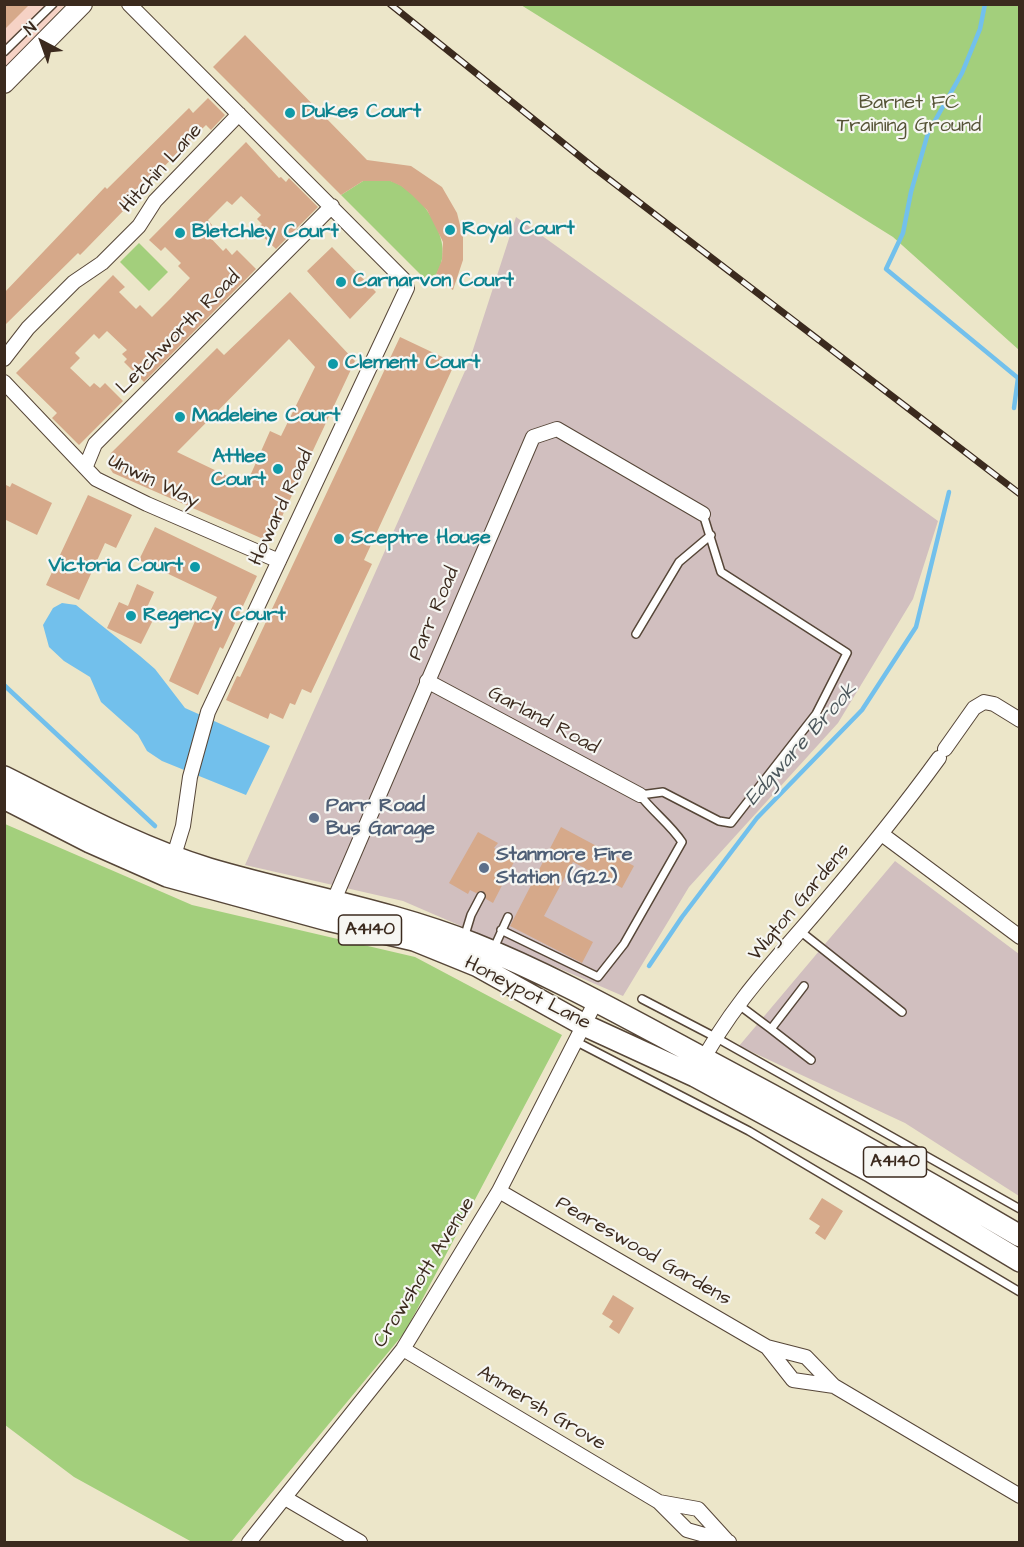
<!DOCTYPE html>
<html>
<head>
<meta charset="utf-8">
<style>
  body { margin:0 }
  #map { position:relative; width:1024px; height:1547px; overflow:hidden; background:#ece6c9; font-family:"Architects Daughter",sans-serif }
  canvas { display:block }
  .frame { position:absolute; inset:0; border:6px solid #3b2a1e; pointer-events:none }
  .north { position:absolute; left:12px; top:12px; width:60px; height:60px; -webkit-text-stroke:4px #f6f6f2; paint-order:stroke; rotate:319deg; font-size:16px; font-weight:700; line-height:24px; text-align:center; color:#3b2a1e }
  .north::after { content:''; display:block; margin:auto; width:21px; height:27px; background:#3b2a1e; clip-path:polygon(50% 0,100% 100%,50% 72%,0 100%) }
</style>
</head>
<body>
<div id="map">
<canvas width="1024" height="1547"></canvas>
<div class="frame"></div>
<div class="north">N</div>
</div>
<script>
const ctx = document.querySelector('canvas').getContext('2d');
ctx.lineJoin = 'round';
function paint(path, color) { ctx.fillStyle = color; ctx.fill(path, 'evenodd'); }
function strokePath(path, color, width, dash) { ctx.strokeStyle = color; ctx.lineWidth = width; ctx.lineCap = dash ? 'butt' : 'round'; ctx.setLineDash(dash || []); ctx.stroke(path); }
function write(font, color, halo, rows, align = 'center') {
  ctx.font = font + ' "Architects Daughter",sans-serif'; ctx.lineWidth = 4.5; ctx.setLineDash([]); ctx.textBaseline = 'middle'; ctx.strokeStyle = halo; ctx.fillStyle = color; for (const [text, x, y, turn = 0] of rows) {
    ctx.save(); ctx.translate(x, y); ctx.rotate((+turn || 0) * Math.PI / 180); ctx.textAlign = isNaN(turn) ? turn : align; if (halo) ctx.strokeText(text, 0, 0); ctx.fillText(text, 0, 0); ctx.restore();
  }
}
const built = new Path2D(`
  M5,5h60l-60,64z`);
const industrial = new Path2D(`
  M516,217l422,304 -25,78 -75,124 -149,164 -66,109 -220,-95 -158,-36 224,-503z
  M895,861l124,93v242l-114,-73 -166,-77z`);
const green = new Path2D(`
  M521,5h498v345l-126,-113z
  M363,181c9,0 20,-2 28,0 27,8 57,51 51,78 -1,9 -8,18 -11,26l-90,-90z
  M139,243l29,29 -19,19 -29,-29z
  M5,824l187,81 223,52 147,78 -157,297 -174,210h-39l-118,-65 -69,-52z`);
const water = new Path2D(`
  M62,603l14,2 64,51 15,13 30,39 85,38 -24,49 -84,-34 -15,-10 -9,-16 -37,-33 -11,-25 -26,-16 -15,-14 -6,-22 10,-17z`);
const stream = new Path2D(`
  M985,4l-5,25 -18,44 -34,60 -17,59 -8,41 -17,36 132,109 -4,30
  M4,685l151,141
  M649,966l33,-49 75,-99 105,-108 54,-83 33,-135`);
const building = new Path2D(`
  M4,4h26l-26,26z
  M245,35l122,125 44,6 31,21 15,26 6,24v23l-10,30 -19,-11 8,-19 1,-18 -16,-32 -15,-15 -11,-9 -11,-5h-27l-22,14 -128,-128z
  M208,98l17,17 -14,15 -5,-5 -82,81 2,2 -40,41 -6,6 -2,-2 -74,73v-33l101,-106 2,2 82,-81 4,5z
  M246,142l33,36 2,-1 5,5 3,-4 29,29 -42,42 -20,-19 6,-6 -5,-5 4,-4 -20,-19 -9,9 -5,-4 -19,19 4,5 -7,7 18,19 3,-3 6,7 5,-5 19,19 -112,113 -20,-20 3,-3 -5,-5 5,-4 -20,-19 -8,8 -5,-5 -19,19 5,5 -10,10 20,19 4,-4 6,5 5,-5 18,18 -44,44 -27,-27 5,-5 -41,-40 97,-98 12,12 -6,5 17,17 4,-4 12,12 19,-19 19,-20 -12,-12 3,-3 -16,-16 -4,4 -12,-11z
  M332,247l44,45 -26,27 -43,-48z
  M290,292l65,69 -85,181 -157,-69 -6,-9 4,-11 106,-105 7,7zM289,339l26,28 -34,69 -11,-5 -24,54 -69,-33z
  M400,337l55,26 -91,197 8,4 -61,129 -9,-4 -7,16 -5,-2 -7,16 -13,-6 -2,6 -42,-19 11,-24 3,1z
  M12,483l40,20 -15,32 -33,-16v-35l6,3z
  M88,495l44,20 -16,33 -11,-5 -26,57 -33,-15z
  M155,527l102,49 -34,73 -3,-2 -22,48 -29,-14 30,-69 9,4 9,-19 -78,-37z
  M137,584l17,8 -10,22 10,4 -13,26 -34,-16 12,-26 9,4z
  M561,827l73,39 -12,22 -49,-26 -29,54 49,26 -11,21 -72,-37z
  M478,832l20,11 -4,5 21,12 -22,43 -7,-4 -3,-8 -7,2 -6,-3 -2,4 -19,-11z
  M822,1198l21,13 -18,29 -10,-7 5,-7 -11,-7z
  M613,1295l21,13 -15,26 -10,-7 4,-6 -11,-7z`);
const service = new Path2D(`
  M4,52l49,-48
  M636,634l43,-72 32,-27
  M640,795l23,-3 56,29 12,2 85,-109 31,-61 -126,-81 -18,-58
  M501,930l97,47 26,-33 58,-102c-12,-18 -29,-30 -42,-47
  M800,931l102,81
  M464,938l7,-23 10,-19
  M494,948l14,-31
  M642,999l73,38 305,172
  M739,1005l32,24 33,-43
  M771,1029l40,31
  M577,1042l172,89 271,161`);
const minor = new Path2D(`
  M129,4l275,276 3,8 -199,424 -18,65 -7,49 -11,36
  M4,359l24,-31 46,-46 28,-19 37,-37 16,-25 84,-87
  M4,382l92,97 51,25 132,57
  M86,466l9,-22 237,-238
  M427,681l213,114
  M945,749l29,-41 10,-6 10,2 26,16
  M883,835l137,102
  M331,907l202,-470 24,-8 146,85
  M700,1066c30,-60 79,-110 122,-161 41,-48 80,-96 117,-147
  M499,1191l268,156 26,33 41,6 186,110
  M767,1347l39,10 28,29
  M403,1349l256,153 28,28 42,12
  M285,1498l75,44
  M659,1502l39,7 30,33
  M249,1542l154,-193 96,-158 97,-190`);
const secondary = new Path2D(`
  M4,83l78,-79`);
const primary = new Path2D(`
  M4,777c68,34 133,70 205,92 88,26 180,41 265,75 73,29 143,68 212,105 113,60 224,122 334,187
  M4,798l86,44 77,34 161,44 86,20 64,26 106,59 111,51 175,95 150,90`);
const rail = new Path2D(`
  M390,4l203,163 427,327`);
const markers = [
  [290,113,6,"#0f9aa8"],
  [450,230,6,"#0f9aa8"],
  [180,233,6,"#0f9aa8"],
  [341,282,6,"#0f9aa8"],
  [333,364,6,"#0f9aa8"],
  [180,417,6,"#0f9aa8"],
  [278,469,6,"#0f9aa8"],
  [339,539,6,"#0f9aa8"],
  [195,567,6,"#0f9aa8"],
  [131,616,6,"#0f9aa8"],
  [314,818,6,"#5c6f8a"],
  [484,868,6,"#5c6f8a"]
];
const shields = [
  [370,930,63],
  [895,1162,63]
];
const shieldNames = [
  ["A4140",370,930],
  ["A4140",895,1162]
];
const parkNames = [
  ["Barnet FC",909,104],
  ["Training Ground",909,127]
];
const cultureNames = [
  ["Dukes Court",302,113],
  ["Royal Court",462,230],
  ["Bletchley Court",192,233],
  ["Carnarvon Court",353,282],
  ["Clement Court",345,364],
  ["Madeleine Court",192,417],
  ["Attlee",266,458,"right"],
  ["Court",266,481,"right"],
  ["Sceptre House",351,539],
  ["Victoria Court",183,567,"right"],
  ["Regency Court",143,616]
];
const streetNames = [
  ["Hitchin Lane",162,169,-48],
  ["Letchworth Road",179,333,-45],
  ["Unwin Way",153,482,26],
  ["Howard Road",282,508,-65],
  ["Parr Road",435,614,-67],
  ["Garland Road",543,721,28],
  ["Wigton Gardens",800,903,-50],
  ["Honeypot Lane",527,994,27],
  ["Peareswood Gardens",643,1252,30],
  ["Crowshott Avenue",425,1273,-58],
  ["Anmersh Grove",541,1409,31]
];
const serviceNames = [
  ["Parr Road",326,807],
  ["Bus Garage",326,830],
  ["Stanmore Fire",496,856],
  ["Station (G22)",496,879]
];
const waterNames = [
  ["Edgware Brook",802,745,-48]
];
paint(built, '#f6d2c5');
paint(industrial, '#d1bfbf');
paint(green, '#a3cf7c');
paint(water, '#72c0ec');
strokePath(stream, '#72c0ec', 4.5);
paint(building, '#d6a98a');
strokePath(service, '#564638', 10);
strokePath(minor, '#564638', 16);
strokePath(secondary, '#564638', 22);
strokePath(primary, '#564638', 24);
strokePath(service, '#fff', 7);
strokePath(minor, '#fff', 14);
strokePath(secondary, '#fff', 20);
strokePath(primary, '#fff', 21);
strokePath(rail, '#3b2a1e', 7);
strokePath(rail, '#f6f6f2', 4.5, [14]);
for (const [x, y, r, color] of markers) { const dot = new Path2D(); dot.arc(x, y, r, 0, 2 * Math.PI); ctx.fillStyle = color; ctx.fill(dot); strokePath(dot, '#f6f6f2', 2); }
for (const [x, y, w] of shields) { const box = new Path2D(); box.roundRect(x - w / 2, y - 15, w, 30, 4.5); ctx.fillStyle = '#f6f6f2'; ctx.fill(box); strokePath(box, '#3b2a1e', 1.5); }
write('bold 18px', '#3b2a1e', null, shieldNames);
write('20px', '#555336', '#f6f6f2', parkNames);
write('bold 20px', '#0d838f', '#f6f6f2', cultureNames, 'left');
write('20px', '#3b2a1e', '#f6f6f2', streetNames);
write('bold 20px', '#4e5e75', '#f6f6f2', serviceNames, 'left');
write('italic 21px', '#4c575c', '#f6f6f2', waterNames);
</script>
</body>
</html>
